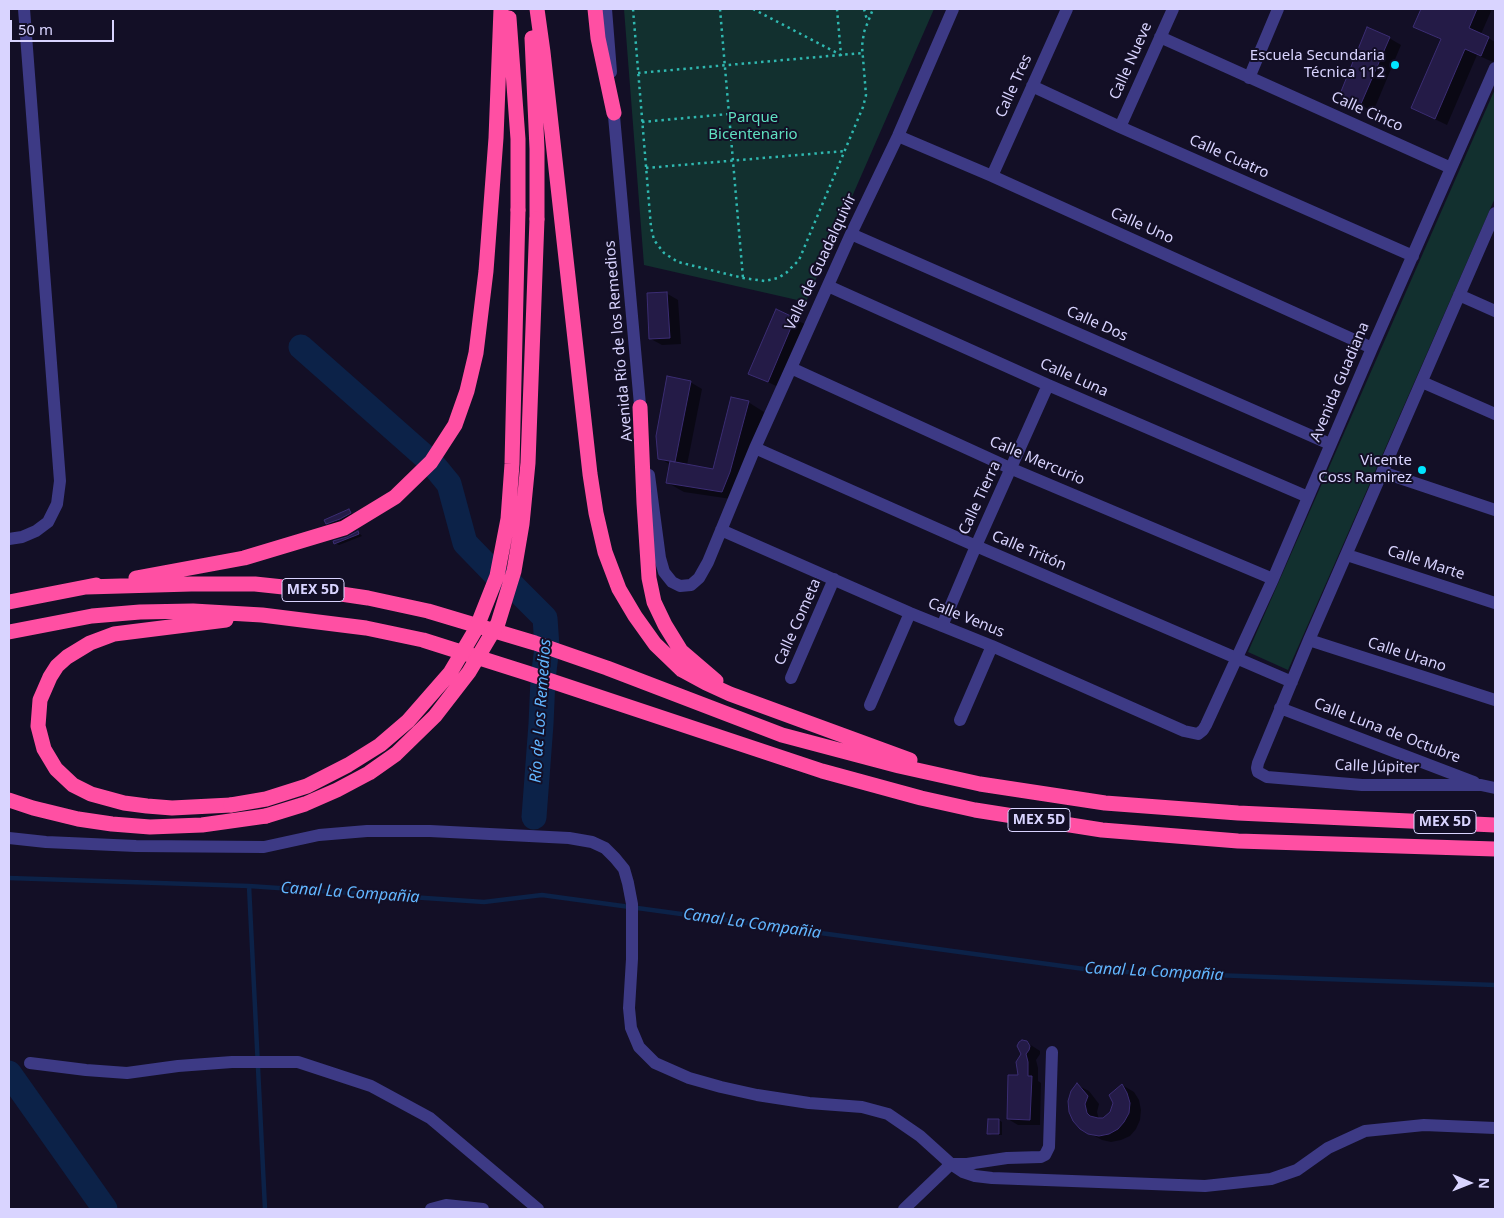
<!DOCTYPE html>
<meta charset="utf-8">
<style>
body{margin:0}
#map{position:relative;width:1504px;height:1218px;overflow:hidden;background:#130f26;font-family:"Noto Sans",sans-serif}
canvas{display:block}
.frame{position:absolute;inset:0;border:10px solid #d9d4ff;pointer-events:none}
.north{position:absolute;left:1444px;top:1158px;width:50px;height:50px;-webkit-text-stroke:4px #130f26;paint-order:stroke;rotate:91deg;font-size:14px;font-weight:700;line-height:20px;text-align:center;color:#d9d4ff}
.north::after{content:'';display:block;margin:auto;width:18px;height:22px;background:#d9d4ff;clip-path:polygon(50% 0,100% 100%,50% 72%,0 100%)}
.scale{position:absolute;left:10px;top:20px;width:104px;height:22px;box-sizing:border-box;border:2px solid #d9d4ff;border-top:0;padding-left:6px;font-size:15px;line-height:18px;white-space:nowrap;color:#d9d4ff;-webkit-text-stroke:4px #130f26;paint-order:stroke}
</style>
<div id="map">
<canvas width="1504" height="1218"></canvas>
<div class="frame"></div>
<div class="north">N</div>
<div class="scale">50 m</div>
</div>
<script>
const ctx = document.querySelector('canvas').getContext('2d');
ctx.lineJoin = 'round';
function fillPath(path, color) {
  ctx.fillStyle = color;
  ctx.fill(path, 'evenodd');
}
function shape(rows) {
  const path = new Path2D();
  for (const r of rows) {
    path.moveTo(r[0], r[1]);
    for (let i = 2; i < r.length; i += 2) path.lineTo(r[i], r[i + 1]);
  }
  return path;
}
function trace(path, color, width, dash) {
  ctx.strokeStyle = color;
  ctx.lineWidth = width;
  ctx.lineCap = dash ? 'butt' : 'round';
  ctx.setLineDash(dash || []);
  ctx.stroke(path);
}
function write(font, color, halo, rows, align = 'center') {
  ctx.font = font + ' "Noto Sans",sans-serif';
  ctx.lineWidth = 4;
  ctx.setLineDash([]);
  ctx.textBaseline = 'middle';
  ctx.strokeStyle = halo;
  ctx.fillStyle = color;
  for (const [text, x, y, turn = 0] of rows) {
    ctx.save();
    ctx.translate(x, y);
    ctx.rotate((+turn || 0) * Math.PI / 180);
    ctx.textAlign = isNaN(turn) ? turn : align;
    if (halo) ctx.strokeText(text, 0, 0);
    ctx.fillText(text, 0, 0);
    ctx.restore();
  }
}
fillPath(shape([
 [624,9,934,9,806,302,644,265],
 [1495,89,1495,198,1288,670,1248,652]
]), '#12302f');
fillPath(shape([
 [1422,9,1492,9,1481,34,1495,42,1495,57,1493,62,1477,55,1447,125,1412,108,1441,40,1415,26],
 [1389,38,1401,45,1373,112,1341,93],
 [666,293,678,300,681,344,662,345,651,339],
 [777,311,807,325,780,388,750,373],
 [690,382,702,389,687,465,713,470,748,402,764,412,746,481,738,500,684,492,668,483,671,465,659,458],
 [349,511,353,515,344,521,330,525,327,523],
 [358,532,362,536,339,545,335,543],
 [1026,1042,1040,1051,1040,1054,1036,1060,1038,1068,1038,1081,1041,1083,1040,1125,1018,1125,1008,1119,1020,1077,1022,1054],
 [1077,1085,1089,1091,1099,1104,1097,1112,1099,1120,1103,1119,1112,1113,1122,1085,1134,1092,1139,1100,1141,1110,1140,1120,1136,1129,1130,1136,1121,1140,1111,1142,1102,1140,1080,1128],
 [999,1120,1002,1122,1002,1135,992,1135,989,1133]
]), '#0007');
trace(shape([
 [9,878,249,886,484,902,542,895,1099,971,1495,985],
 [249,886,265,1209]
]), '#0c2248', 4.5);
trace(shape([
 [301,347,431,462,449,484,465,543,497,576,510,583,545,618,547,647,543,679,541,724,534,817],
 [9,1073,105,1209]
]), '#0c2248', 25);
const building = shape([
 [1421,9,1477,9,1469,28,1489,37,1481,56,1465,49,1435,119,1411,108,1441,39,1413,27,1421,9],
 [1367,27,1390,37,1360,106,1340,94,1367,27],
 [667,292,670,338,649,339,647,293,667,292],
 [776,309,795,318,768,382,748,374,776,309],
 [667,376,691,381,675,462,658,459,656,436,667,376],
 [731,397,749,401,730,472,722,492,666,483,670,461,713,469,731,397],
 [349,509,351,513,340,519,326,524,324,520,349,509],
 [358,531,359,534,334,544,333,541,347,537,358,531],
 [1022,1040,1027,1041,1030,1046,1029,1050,1026,1054,1028,1062,1028,1076,1032,1076,1030,1120,1007,1119,1008,1075,1018,1075,1016,1062,1021,1054,1017,1046,1019,1042,1022,1040],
 [1077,1083,1088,1096,1085,1104,1087,1113,1090,1116,1098,1118,1103,1118,1110,1112,1113,1103,1109,1095,1122,1084,1127,1093,1130,1103,1129,1113,1124,1122,1118,1129,1109,1134,1099,1136,1088,1134,1080,1129,1073,1121,1069,1112,1068,1101,1071,1091,1077,1083],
 [988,1119,999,1119,999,1134,987,1134,988,1119]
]);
fillPath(building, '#241b47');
trace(building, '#3b2d73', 1);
trace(shape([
 [633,9,651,227,654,240,664,253,678,262,743,278,765,281,778,278,786,273,799,260,863,107,866,95,862,46,864,32,873,9],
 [720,9,743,278],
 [753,9,841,55,837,9],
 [864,9,867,20],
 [638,73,863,53],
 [642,122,729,114],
 [646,168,845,151]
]), '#2fb8b0', 2.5, [2.5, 4]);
trace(shape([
 [606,9,611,72],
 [1160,37,1451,168],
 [1249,78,1278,9],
 [1032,86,1120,127,1413,256],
 [613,105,641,416],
 [1120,127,1173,9],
 [898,136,992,176,1372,348],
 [992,176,1067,9],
 [1495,213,1309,640,1258,763,1257,768,1258,772,1267,777,1362,785,1481,785,1495,788],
 [851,234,1330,444],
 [828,286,1048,385,1308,497],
 [1459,295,1495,311],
 [791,368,1012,469,1273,579],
 [1422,382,1495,414],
 [755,448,976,546,1292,682],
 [1382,472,1495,510],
 [649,475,660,558,664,572,672,582,680,586,691,585,699,578,708,562,755,448,791,368,851,234,898,136,953,9],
 [721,530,910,613,992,646,1184,731,1198,734,1203,730,1206,725,1273,579,1372,348,1495,68],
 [9,539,22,537,36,531,48,522,57,504,60,481,24,9],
 [1347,555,1495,603],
 [942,626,976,546,1048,385],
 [1309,640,1495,700],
 [791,678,834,579],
 [870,705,910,613],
 [1280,708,1474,782],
 [960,720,992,646],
 [9,838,46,842,136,846,264,847,319,835,367,831,430,831,569,838,592,842,605,848,615,858,624,869,628,883,632,904,632,959,629,1008,631,1028,639,1047,655,1063,689,1078,721,1087,757,1095,809,1103,862,1107,888,1114,920,1136,951,1164,963,1172,975,1176,992,1178,1205,1186,1271,1179,1297,1170,1328,1148,1365,1131,1424,1125,1495,1128],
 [30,1063,86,1070,127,1073,178,1066,232,1062,298,1062,371,1086,430,1118,538,1209],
 [431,1209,446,1205,483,1209],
 [904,1209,951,1164,967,1164,1007,1158,1041,1157,1045,1155,1049,1147,1052,1052]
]), '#3d3a85', 12);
trace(shape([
 [537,9,543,52,590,474,596,513,605,552,619,589,635,616,655,644,682,670,706,683,730,694,910,760],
 [595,9,598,38,614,113],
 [509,18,518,139,518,210],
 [532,38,537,149,537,219],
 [640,407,644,503,649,578,654,602,665,625,681,651,716,681],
 [136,578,244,558,344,528,395,497,431,462,455,425,467,391,476,353,486,271,496,138,501,9],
 [86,587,191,584,255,584,321,591,368,598,428,611,535,643,607,668,782,735,899,766,980,784,1105,803,1238,813,1495,825],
 [9,602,96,585],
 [226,620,114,634,90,643,67,657,57,666,50,677,40,700,38,726,44,749,56,769,73,785,91,794,124,803,147,806,172,808,231,805],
 [9,632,92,616,140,612,193,611,262,615,366,628,423,640,527,673,822,771,921,798,975,810,1102,830,1238,841,1495,849],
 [9,800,33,808,78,819,112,824,150,827,202,825,266,816]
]), '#ff4fa3', 15);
trace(shape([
 [231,805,266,799,307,786,348,765,380,745,408,721,450,673,476,629,497,576,508,519,512,464,518,210],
 [266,816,305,804,337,790,369,773,396,754,435,716,469,672,498,623,514,571,522,524,528,463,537,219]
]), '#ff4fa3', 15);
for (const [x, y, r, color] of [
 [1395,65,5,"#00e5ff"],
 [1422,470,5,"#00e5ff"]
]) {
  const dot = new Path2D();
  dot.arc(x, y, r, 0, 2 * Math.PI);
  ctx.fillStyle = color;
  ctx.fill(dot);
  trace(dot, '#130f26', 2);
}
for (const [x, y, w] of [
 [313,590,62],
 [1039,820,62],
 [1445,822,62]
]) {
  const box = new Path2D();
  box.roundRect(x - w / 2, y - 11.5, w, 23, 4);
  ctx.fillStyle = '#130f26';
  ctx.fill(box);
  trace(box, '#d9d4ff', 1);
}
write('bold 14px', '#d9d4ff', null, [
 ["MEX 5D",313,590],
 ["MEX 5D",1039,820],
 ["MEX 5D",1445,822]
]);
write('15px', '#d9d4ff', '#130f26', [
 ["Escuela Secundaria",1385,56],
 ["Técnica 112",1385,73],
 ["Vicente",1412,461],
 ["Coss Ramirez",1412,478]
], 'right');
write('15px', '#d9d4ff', '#130f26', [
 ["Calle Nueve",1131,61,-66],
 ["Calle Tres",1014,86,-66],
 ["Calle Cinco",1367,112,24],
 ["Calle Cuatro",1229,157,24],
 ["Calle Uno",1142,226,24],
 ["Valle de Guadalquivir",821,262,-65],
 ["Calle Dos",1097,324,24],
 ["Avenida Río de los Remedios",619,341,-95],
 ["Calle Luna",1074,378,24],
 ["Avenida Guadiana",1340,382,-67],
 ["Calle Mercurio",1037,461,23],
 ["Calle Tierra",980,498,-65],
 ["Calle Tritón",1029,551,23],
 ["Calle Marte",1426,563,18],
 ["Calle Venus",966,618,22],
 ["Calle Cometa",798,622,-66],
 ["Calle Urano",1407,655,18],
 ["Calle Luna de Octubre",1387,731,21],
 ["Calle Júpiter",1377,767,2]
]);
write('15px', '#5fe0c0', '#130f26', [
 ["Parque",753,118],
 ["Bicentenario",753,135]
]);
write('italic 16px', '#62b6ff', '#130f26', [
 ["Río de Los Remedios",541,711,-86],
 ["Canal La Compañia",350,893,4],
 ["Canal La Compañia",752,924,8],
 ["Canal La Compañia",1154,972,3]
]);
</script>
